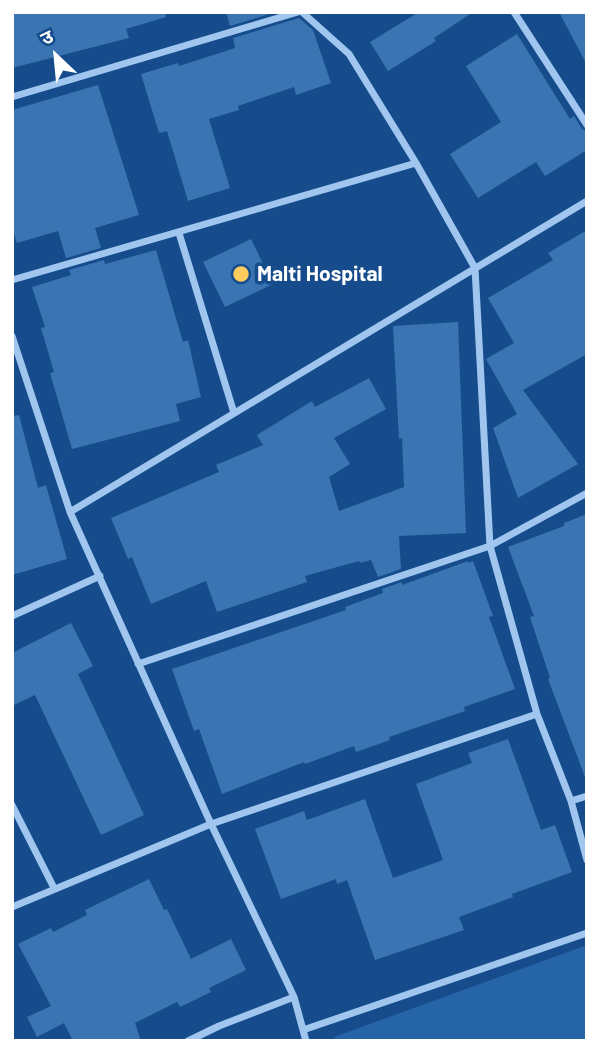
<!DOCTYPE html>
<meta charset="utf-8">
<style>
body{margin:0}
#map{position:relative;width:599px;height:1053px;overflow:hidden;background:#164c8b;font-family:Barlow,"Noto Sans Devanagari",sans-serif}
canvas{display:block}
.frame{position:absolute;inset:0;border:14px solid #fff;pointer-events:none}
.north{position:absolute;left:21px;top:21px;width:70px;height:70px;-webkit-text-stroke:5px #164c8b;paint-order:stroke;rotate:334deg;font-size:19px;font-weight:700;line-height:28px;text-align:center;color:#fff}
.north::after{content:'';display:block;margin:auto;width:24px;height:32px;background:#fff;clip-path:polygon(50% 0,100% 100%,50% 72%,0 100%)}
</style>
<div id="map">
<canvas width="599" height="1053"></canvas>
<div class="frame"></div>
<div class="north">उ</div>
</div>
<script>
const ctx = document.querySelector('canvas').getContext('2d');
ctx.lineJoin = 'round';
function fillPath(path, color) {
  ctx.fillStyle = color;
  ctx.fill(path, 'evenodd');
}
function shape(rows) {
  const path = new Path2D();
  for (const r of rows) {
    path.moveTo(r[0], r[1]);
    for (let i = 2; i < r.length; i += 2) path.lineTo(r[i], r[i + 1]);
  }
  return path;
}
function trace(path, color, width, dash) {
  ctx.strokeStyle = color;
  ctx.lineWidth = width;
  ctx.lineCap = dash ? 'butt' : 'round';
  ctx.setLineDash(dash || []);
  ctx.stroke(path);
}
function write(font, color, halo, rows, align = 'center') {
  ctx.font = font + ' Barlow,sans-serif';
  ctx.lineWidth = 7;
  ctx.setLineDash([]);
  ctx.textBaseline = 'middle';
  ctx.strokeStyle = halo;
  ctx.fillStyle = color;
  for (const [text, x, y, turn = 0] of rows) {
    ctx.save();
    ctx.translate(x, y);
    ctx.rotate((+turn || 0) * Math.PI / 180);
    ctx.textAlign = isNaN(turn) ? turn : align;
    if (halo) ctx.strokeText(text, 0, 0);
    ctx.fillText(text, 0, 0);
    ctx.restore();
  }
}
fillPath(shape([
 [587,945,587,1041,336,1041,334,1037]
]), '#2664a8');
fillPath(shape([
 [12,12,165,12,166,17,126,29,129,38,12,68],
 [226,12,276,12,230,26],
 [419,12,473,12,434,38,436,41,388,71,370,42],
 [559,12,587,12,587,65],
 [299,18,313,30,331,83,296,95,294,87,238,106,239,110,209,119,230,188,188,201,167,131,159,133,141,74,178,63,179,66,235,48,233,38],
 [517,34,570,119,574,116,582,129,587,131,587,150,545,176,536,162,478,198,450,154,501,122,466,66],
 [98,85,139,215,95,228,101,248,66,258,58,231,17,243,12,228,12,110],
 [587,230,587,354,523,390,578,464,518,498,493,428,517,414,486,359,514,343,488,298,553,260,548,253],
 [251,239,273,284,225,307,203,262],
 [156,250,183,342,188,340,201,397,176,404,180,421,72,449,50,373,54,372,41,328,45,327,32,287,71,275,69,270,104,260,105,264],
 [458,322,466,533,399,536,401,569,378,577,371,560,360,563,359,561,305,576,307,582,217,612,206,581,151,604,132,557,128,559,111,518,219,472,216,465,263,445,257,435,312,401,315,407,369,378,386,409,334,438,350,464,329,477,339,511,404,487,402,438,399,439,393,326],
 [19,415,38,488,46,485,67,559,12,575,12,416],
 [587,514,587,777,585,777,548,679,550,678,530,617,534,616,508,547,564,526,564,523],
 [468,561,468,563,473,561,493,616,489,617,515,689,464,707,465,711,389,737,390,740,356,752,354,746,305,764,304,762,222,794,199,729,194,731,172,669,346,610,345,607,383,593,382,589,402,582,402,585],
 [71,623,93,666,78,674,144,815,101,835,35,695,12,706,12,653],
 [508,739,541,830,555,825,572,872,512,894,513,897,459,917,464,930,375,960,347,880,337,884,336,879,281,899,255,829,304,811,307,820,365,799,393,878,443,860,416,784,472,763,468,753],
 [149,879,164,910,167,909,191,959,231,939,246,970,209,988,211,992,180,1007,177,1002,135,1023,141,1041,73,1041,64,1023,37,1037,27,1017,51,1006,18,944,51,928,53,932,87,915,85,910]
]), '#3a74b2');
trace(shape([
 [302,12,349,54,416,163,475,268,490,546,537,714,571,801,587,860],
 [514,12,587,125],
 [12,97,298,12],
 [179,233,234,413],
 [12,280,416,163],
 [12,336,70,512,211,824,294,997,306,1041],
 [70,512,587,201],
 [12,616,100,576],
 [138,664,490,546,587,493],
 [571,801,587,796],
 [12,805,54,888],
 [12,907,211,824,537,714],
 [303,1030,587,933],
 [188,1041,219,1026,294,997]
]), '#a0c6ef', 7);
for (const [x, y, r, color] of [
 [241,274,9,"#ffcc5e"]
]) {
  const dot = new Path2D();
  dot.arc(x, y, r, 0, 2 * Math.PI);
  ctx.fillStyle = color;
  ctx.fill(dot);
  trace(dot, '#164c8b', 2.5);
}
write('bold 21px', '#fff', '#164c8b', [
 ["Malti Hospital",257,274]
], 'left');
</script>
